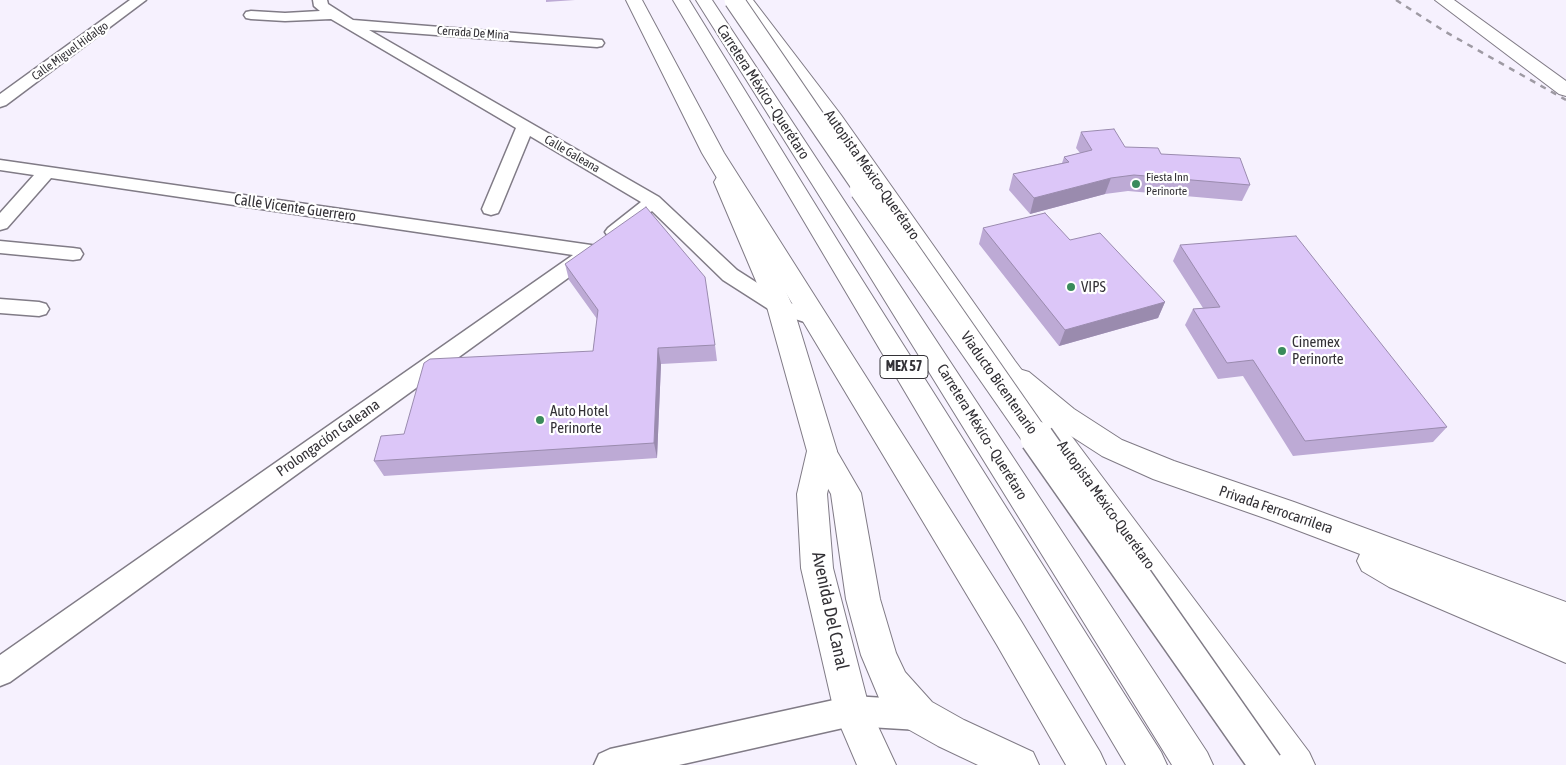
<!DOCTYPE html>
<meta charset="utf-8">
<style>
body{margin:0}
canvas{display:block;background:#f6f1fe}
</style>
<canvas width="1566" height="765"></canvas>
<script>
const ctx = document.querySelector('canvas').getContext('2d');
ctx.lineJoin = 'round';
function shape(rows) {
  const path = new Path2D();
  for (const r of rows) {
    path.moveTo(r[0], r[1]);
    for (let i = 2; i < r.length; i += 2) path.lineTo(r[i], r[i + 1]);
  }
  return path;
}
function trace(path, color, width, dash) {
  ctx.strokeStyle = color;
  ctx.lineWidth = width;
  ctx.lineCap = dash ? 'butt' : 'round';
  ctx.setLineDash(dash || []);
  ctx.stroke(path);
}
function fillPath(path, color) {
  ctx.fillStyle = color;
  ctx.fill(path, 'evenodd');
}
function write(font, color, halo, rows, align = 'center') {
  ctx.font = font + ' "Asap Condensed",sans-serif';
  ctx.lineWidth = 4.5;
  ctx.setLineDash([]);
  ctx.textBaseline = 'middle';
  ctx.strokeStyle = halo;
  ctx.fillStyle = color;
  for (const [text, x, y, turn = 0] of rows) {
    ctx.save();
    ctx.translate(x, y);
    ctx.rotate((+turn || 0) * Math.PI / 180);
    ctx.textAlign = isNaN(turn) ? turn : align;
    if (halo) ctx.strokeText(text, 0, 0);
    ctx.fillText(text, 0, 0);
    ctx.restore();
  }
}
const minor = shape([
 [130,0,146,0,6,105,0,107,0,94,130,0],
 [313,0,327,0,328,4,353,20,602,40,604,43,602,46,597,47,369,30,659,197,737,270,787,302,821,313,825,318,821,323,814,325,773,312,723,280,652,211,622,236,615,238,608,236,605,232,608,228,641,202,530,136,500,209,498,213,491,215,484,213,482,209,516,128,331,19,285,21,251,19,246,18,244,15,246,12,251,11,285,13,320,11,314,6,313,0],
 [0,160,591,245,598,246,601,251,597,257,10,682,0,686,0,655,573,255,51,178,7,228,0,230,0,213,34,175,0,170,0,160],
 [0,241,73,248,80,249,83,254,80,259,73,260,0,253,0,241],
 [0,299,39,302,46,304,49,309,46,314,39,316,0,313,0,299],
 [852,696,919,700,930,704,934,715,930,726,919,730,852,726,679,765,594,765,599,754,610,749,852,696]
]);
const tertiary = shape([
 [1019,369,1029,372,1074,409,1122,440,1174,461,1294,502,1566,602,1566,663,1389,587,1362,571,1357,561,1360,554,1273,521,1153,479,1102,456,1054,425,1009,386,1005,379,1009,372,1019,369],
 [822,439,832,443,861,493,880,599,896,653,905,672,932,702,964,720,1033,752,1039,765,978,765,938,746,906,728,879,698,861,655,846,599,831,494,807,451,812,443,822,439]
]);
const secondary = shape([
 [1435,0,1454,0,1566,81,1566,96,1559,94,1435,0],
 [725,175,733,177,736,182,793,307,837,451,827,494,833,568,869,707,896,765,857,765,834,711,801,568,797,494,807,451,767,307,714,182,717,177,725,175]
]);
const primary = shape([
 [626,0,642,0,724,153,1021,621,1100,752,1106,765,1066,765,997,645,702,153,626,0],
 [736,0,753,0,841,115,1015,361,1309,752,1315,765,1273,765,995,375,826,122,736,0]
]);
const trunk = shape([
 [673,0,689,0,847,256,1161,752,1167,765,1126,765,673,0],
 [696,0,712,0,1207,752,1213,765,1172,765,853,249,696,0]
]);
trace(minor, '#807b86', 3);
trace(tertiary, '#807b86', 2);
trace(secondary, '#807b86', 2);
trace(primary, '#807b86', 2);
trace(trunk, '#807b86', 2);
fillPath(minor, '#fff');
fillPath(tertiary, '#fff');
fillPath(secondary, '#fff');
fillPath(primary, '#fff');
fillPath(trunk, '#fff');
trace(shape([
 [1396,0,1444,31,1566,100]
]), '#9e9aa3', 2.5, [6, 6]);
const motorwayBridgeFar2 = shape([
 [734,0,864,190]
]);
const motorwayBridgeFar1 = shape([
 [863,189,1037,439]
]);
const motorwayBridge = shape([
 [1037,438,1266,765]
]);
trace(motorwayBridgeFar2, '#807b86', 21, []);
trace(motorwayBridgeFar1, '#807b86', 28, []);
trace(motorwayBridge, '#807b86', 36, []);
trace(motorwayBridgeFar2, '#fff', 19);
trace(motorwayBridgeFar1, '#fff', 26);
trace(motorwayBridge, '#fff', 33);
fillPath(shape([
 [546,0,575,0,546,2],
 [1081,132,1125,147,1161,154,1250,185,1242,201,1128,191,1105,194,1030,214,1009,190,1013,174,1062,163,1064,157,1080,153,1076,148],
 [983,228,1070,240,1165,302,1158,318,1059,346,979,244],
 [1180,245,1447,427,1433,442,1293,456,1243,376,1218,379,1185,325,1193,309,1203,308,1173,261],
 [565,264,715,345,717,361,661,364,657,458,384,476,374,461,404,434,593,351,597,319,569,280]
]), '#bdaad5');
fillPath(shape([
 [1111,178,1105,194,1030,214,1034,198],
 [1165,302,1158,318,1059,346,1065,330],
 [658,348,661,364,657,458,654,443]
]), '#9a8bae');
const building = shape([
 [1114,129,1125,147,1158,148,1161,154,1240,158,1250,185,1134,175,1111,178,1034,198,1013,174,1069,162,1064,157,1092,150,1081,132,1114,129],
 [646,207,705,277,715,345,658,348,654,443,374,461,381,436,404,434,424,363,430,359,593,351,598,310,565,264,646,207],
 [1045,213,1070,240,1100,233,1165,302,1065,330,983,228,1045,213],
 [1296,236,1447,427,1305,441,1253,360,1227,363,1193,309,1220,307,1180,245,1296,236]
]);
fillPath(building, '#dcc6f8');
trace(building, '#9a8bae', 1);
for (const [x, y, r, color] of [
 [1136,184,5,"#3a8b5b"],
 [1071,287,5,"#3a8b5b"],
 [1282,351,5,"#3a8b5b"],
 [540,420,5,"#3a8b5b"]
]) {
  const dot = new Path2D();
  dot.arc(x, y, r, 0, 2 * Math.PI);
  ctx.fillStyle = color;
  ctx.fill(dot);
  trace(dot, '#fff', 2);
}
write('12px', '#333136', '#fff', [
 ["Cerrada De Mina",473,33,4],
 ["Calle Miguel Hidalgo",70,51,-36],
 ["Calle Galeana",572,154,30]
]);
write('12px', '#333136', '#fff', [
 ["Fiesta Inn",1146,177],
 ["Perinorte",1146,191]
], 'left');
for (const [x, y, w] of [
 [904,367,48]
]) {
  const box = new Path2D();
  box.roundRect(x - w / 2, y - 11.5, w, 23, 4);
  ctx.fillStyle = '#fff';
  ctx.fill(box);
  trace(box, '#333136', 1);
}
write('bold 14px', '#333136', null, [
 ["MEX 57",904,367]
]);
write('15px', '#333136', '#fff', [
 ["Carretera México - Querétaro",763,92,57],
 ["Autopista México-Querétaro",872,175,55],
 ["Calle Vicente Guerrero",295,208,8],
 ["Viaducto Bicentenario",999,383,55],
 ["Carretera México - Querétaro",982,432,58],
 ["Prolongación Galeana",328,438,-35],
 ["Autopista México-Querétaro",1106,505,54],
 ["Privada Ferrocarrilera",1276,510,19]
]);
write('15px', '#333136', '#fff', [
 ["VIPS",1081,287],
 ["Cinemex",1292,342],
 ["Perinorte",1292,359],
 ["Auto Hotel",550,411],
 ["Perinorte",550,428]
], 'left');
write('18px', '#333136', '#fff', [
 ["Avenida Del Canal",830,611,78]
]);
</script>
